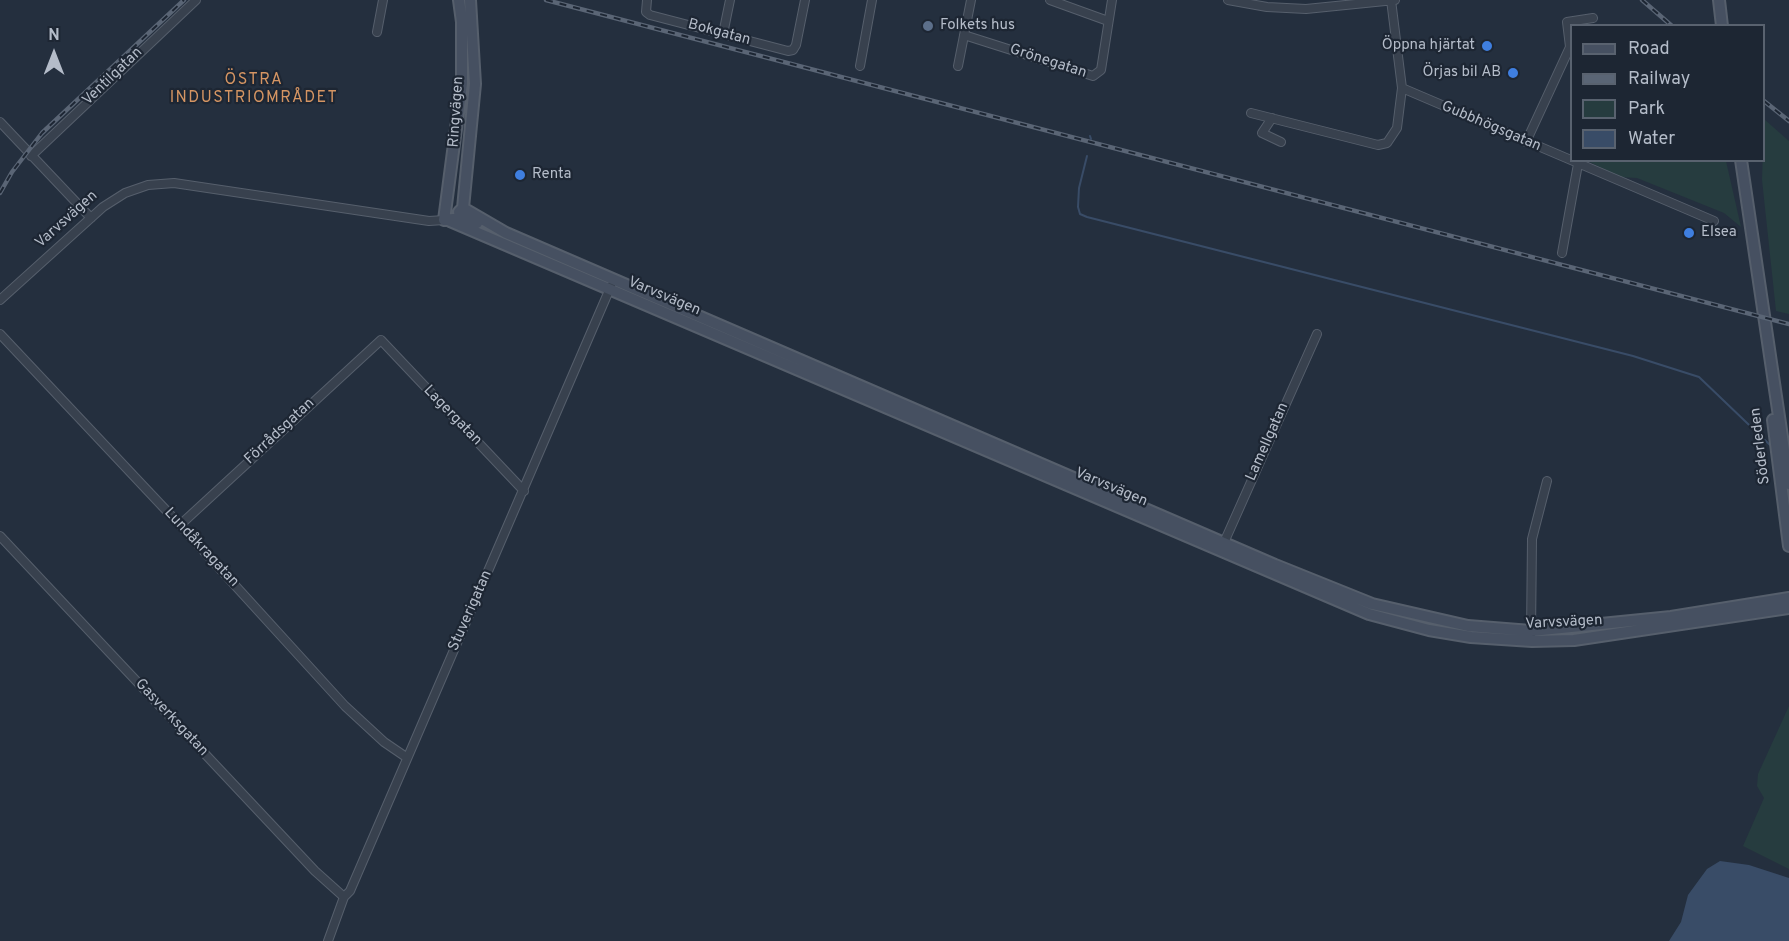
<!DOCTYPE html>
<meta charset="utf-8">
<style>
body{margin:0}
#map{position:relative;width:1789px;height:941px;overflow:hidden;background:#242f3e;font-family:Overpass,sans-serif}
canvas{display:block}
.legend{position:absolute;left:1570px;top:24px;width:195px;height:138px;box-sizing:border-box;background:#1d2633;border:2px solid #59626f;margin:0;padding:8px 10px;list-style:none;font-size:18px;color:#b4bcc9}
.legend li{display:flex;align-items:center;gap:12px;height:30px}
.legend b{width:30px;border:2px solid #59626f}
.north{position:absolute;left:24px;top:24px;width:60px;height:60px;-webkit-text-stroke:4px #1d2633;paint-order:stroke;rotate:0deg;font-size:16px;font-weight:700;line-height:24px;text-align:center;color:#b4bcc9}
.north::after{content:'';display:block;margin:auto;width:21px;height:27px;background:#b4bcc9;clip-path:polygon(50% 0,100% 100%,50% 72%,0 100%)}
</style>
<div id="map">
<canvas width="1789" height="941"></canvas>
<ul class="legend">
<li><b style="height:8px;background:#465061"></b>Road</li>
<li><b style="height:8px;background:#5a6575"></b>Railway</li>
<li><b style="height:16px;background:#263c3f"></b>Park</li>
<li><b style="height:16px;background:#394c67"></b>Water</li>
</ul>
<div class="north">N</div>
</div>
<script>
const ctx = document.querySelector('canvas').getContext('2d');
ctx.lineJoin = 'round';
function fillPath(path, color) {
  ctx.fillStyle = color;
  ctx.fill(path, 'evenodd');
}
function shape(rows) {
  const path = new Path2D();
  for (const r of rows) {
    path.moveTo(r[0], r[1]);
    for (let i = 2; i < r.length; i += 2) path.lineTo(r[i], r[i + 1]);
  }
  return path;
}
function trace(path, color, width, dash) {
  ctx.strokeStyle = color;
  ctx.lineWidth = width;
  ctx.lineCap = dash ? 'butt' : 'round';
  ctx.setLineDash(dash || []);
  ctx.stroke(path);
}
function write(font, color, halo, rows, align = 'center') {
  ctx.font = font + ' Overpass,sans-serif';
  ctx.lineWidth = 4.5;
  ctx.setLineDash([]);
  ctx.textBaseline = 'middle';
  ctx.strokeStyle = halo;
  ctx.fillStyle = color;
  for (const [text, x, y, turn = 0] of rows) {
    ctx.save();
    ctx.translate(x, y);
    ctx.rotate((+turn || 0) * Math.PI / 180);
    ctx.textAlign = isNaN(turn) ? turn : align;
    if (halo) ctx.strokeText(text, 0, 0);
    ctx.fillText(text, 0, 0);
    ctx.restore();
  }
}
fillPath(shape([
 [1764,119,1789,141,1789,314,1776,311,1762,180],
 [1586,160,1726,161,1741,227,1724,213,1637,178,1619,177],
 [1789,706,1789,869,1743,846,1764,798,1757,786,1758,774]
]), '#263c3f');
fillPath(shape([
 [1720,861,1749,865,1789,878,1789,941,1669,941,1681,922,1688,895,1707,869]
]), '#394c67');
trace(shape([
 [1090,136,1091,139],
 [1087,156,1079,188,1078,207,1080,214,1087,217,1633,356,1699,377,1770,445]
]), '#394c67', 2);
const street = shape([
 [647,0,646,12,650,15,788,51,793,50,796,45,805,0],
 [1050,0,1108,21],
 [1228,0,1267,7,1306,9,1395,0],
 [1391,0,1402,88,1714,221],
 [377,32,383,0],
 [723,34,730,0],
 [964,35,1093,76,1101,70,1112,0],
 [860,66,872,0],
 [958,66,971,0],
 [1251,113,1378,145,1387,143,1397,128,1402,88],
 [1272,118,1262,133,1281,142],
 [0,122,91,218],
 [1526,142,1570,47,1567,22,1593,18],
 [31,156,196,0],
 [1562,253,1578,164],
 [0,300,103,207,125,193,148,185,174,183,429,221,444,220],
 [0,334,180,525,345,706,384,742,406,757],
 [180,525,381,340,524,491],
 [0,536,315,871,344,897],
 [1222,547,1317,334],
 [1531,634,1532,539,1547,481],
 [328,941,344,897,350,891,611,286]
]);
const secondary = shape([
 [459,0,462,22,462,83,444,220,463,218,477,223],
 [1719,0,1722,26],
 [1741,160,1789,484],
 [463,208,506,233,1275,565,1372,604,1468,626,1531,631,1671,617,1789,598],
 [459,212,463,208,475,84,470,0],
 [450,221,1369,614,1429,630,1471,637,1532,641,1574,640,1789,608],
 [1773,420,1789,546]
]);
trace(street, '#565f6c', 10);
trace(secondary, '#565f6c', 14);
trace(street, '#38414e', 8);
trace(secondary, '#465061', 10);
const rail = shape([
 [546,0,1789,324],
 [1642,0,1672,26],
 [1764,101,1789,121],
 [0,193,12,172,42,133,184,0]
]);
trace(rail, '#5a6575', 4.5);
trace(rail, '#1d2633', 2, [7]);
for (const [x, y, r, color] of [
 [928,26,6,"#5c6f8a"],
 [1487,46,6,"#3f7fe0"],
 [1513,73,6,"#3f7fe0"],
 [520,175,6,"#3f7fe0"],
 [1689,233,6,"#3f7fe0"]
]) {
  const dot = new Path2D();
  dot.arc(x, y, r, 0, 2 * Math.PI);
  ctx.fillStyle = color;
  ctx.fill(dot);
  trace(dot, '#1d2633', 2);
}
write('15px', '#b4bcc9', '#1d2633', [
 ["Folkets hus",940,26],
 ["Öppna hjärtat",1475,46,"right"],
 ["Örjas bil AB",1501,73,"right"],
 ["Renta",532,175],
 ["Elsea",1701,233]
], 'left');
write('15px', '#b4bcc9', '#1d2633', [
 ["Bokgatan",719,33,15],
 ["Grönegatan",1048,62,18],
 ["Ventilgatan",113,77,-44],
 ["Ringvägen",457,112,-86],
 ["Gubbhögsgatan",1491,127,23],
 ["Varvsvägen",67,220,-42],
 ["Varvsvägen",664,297,23],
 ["Lagergatan",452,416,46],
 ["Förrådsgatan",280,432,-43],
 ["Lamellgatan",1268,442,-66],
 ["Söderleden",1761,446,-97],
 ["Varvsvägen",1111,488,23],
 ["Lundåkragatan",201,548,47],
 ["Stuverigatan",471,611,-66],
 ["Varvsvägen",1564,623,-3],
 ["Gasverksgatan",171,718,47]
]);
ctx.letterSpacing = '1.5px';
write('16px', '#d59563', '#1d2633', [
 ["ÖSTRA",254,81],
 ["INDUSTRIOMRÅDET",254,99]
]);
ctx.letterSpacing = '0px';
</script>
